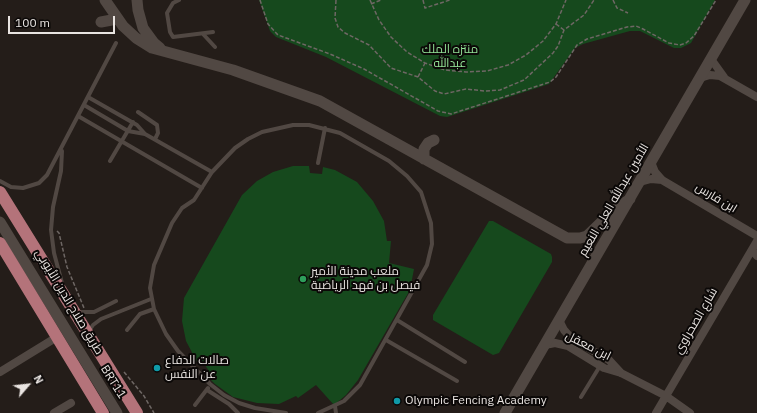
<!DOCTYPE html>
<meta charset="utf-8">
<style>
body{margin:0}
#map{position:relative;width:757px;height:413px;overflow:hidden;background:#241d19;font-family:"IBM Plex Sans",sans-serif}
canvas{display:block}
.north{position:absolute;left:8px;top:365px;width:40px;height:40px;-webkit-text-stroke:3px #0b0807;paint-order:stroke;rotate:62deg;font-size:11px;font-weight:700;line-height:16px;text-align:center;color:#e9e4e1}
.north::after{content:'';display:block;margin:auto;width:14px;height:18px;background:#e9e4e1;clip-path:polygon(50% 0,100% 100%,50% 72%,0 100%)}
.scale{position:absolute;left:8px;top:16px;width:107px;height:18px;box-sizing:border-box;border:2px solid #e9e4e1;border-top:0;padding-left:5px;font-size:12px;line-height:14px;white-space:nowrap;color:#e9e4e1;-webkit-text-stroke:3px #0b0807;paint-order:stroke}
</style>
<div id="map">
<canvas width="757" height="413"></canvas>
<div class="north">N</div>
<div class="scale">100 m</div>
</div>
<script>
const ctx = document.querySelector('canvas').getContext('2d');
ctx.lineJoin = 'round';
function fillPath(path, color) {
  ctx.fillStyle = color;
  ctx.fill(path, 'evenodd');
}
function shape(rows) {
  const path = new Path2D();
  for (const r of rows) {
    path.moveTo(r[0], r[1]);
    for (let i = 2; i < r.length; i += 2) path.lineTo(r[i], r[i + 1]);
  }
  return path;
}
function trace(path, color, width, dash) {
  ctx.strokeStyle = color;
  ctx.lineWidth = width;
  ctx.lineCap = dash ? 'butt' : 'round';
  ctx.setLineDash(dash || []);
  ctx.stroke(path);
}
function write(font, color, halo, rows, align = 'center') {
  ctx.font = font + ' "IBM Plex Sans",Cairo,sans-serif';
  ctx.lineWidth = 4;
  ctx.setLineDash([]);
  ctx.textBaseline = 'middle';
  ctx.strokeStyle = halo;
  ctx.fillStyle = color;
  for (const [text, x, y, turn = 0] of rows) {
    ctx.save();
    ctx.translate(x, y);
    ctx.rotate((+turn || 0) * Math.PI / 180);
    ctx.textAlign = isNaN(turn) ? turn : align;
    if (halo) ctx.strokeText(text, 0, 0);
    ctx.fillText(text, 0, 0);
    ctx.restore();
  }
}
fillPath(shape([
 [259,0,715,0,691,43,681,48,674,48,640,31,630,31,583,44,575,48,549,84,447,117,440,116,326,57,276,37,270,31],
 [293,166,309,166,310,173,322,174,323,167,335,170,357,182,373,201,384,221,387,241,391,241,389,263,414,269,410,290,400,307,358,380,346,395,334,405,316,385,298,398,296,396,279,404,257,403,233,397,215,384,205,374,209,371,201,359,197,362,186,341,182,321,184,298,242,195,257,181,273,172],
 [489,221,493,221,551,254,552,257,552,262,499,353,493,355,433,320,433,315]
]), '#16491d');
trace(shape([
 [260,0,268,24,278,35,330,54,364,69,438,111,451,114,550,82,556,77,577,45,587,39,627,27,636,26,643,29,669,43,680,45,686,43,694,36,716,0],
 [336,0,335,18,338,27,345,33,369,45,391,68,418,77,435,91,444,94,466,89,485,91,500,90,524,80,553,53,558,46,564,30,584,15,594,0],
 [370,0,379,20,391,37,407,52,425,63,445,70,466,72,487,71,508,65,526,55,543,41,556,24,566,0],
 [423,0,425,8,450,0],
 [613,0,617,8,628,13],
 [371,4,381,0],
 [556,24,564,30],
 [418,77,425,63],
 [57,231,59,233,67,267,84,308],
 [124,372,144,396,154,413]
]), '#6e6764', 1.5, [4, 2]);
trace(shape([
 [179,0,173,3,167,13,170,32,173,37,213,32],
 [203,34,215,47],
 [88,97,137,125,145,134,212,172],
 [84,105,128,131,145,134],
 [138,112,157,125,158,133,155,139],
 [78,116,202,188],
 [62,151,61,171,53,207,51,230,54,253,62,283],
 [110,161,133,122],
 [318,163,325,128],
 [0,181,11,187,23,188,39,183,47,175,116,43],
 [78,312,94,312,116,301],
 [397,320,465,362],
 [127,330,140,314,154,309],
 [89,331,93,325,101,319,151,299],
 [386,340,457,381],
 [207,390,229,404,238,413],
 [581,397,600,366],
 [195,405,208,388],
 [335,406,336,413],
 [286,413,255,408,239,403,224,395,210,384,178,351,166,334,154,309,150,288,154,265,172,223,182,208,194,200,212,172,235,148,248,139,262,132,293,125,309,125,340,133,389,161,407,176,421,192,431,223,432,244,427,265,360,385,344,401,318,413]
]), '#514843', 4);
trace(shape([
 [711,59,724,77],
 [700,78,710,75,720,76,757,97],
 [651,162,655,172,662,180,757,236],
 [640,182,651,179,662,180],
 [752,250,757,256],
 [559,320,564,330,571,338,609,360,621,373],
 [545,345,555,343,568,346,604,368,621,373,666,396,690,413],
 [0,372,57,337],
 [54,413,71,403],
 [656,413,757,241]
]), '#514843', 8);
trace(shape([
 [105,0,123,26,136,38,152,48,233,70,320,101,567,238,580,238,587,236,615,209,630,199],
 [137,0,138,10,143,28,154,43,160,48],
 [101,22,117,19],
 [424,159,424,149,428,143,434,140],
 [0,222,117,413],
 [505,413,745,0]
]), '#514843', 11);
trace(shape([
 [0,192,137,413],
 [0,243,103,413]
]), '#b4737a', 12);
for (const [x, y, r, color] of [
 [303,279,4,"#2e9e5b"],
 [157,368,4,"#0f9aa8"],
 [397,401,4,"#0f9aa8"]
]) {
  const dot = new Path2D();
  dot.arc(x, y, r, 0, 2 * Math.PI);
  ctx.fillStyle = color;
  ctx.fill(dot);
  trace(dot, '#0b0807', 1.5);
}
write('12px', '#93e297', '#0b0807', [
 ["منتزه الملك",450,50],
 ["عبدالله",450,64]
]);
write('12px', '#e9e4e1', '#0b0807', [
 ["ابن فارس",716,198,31],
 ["الأمين عبدالله العلي النعيم",614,200,-60],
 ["طريق صلاح الدين الأيوبي",69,302,59],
 ["شارع الصحراوي",696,321,-60],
 ["ابن معقل",588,346,27],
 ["BRT11",113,382,58]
]);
write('12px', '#e9e4e1', '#0b0807', [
 ["ملعب مدينة الأمير",311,272],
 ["فيصل بن فهد الرياضية",311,286],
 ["صالات الدفاع",165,361],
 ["عن النفس",165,375],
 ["Olympic Fencing Academy",405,401]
], 'left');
</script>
